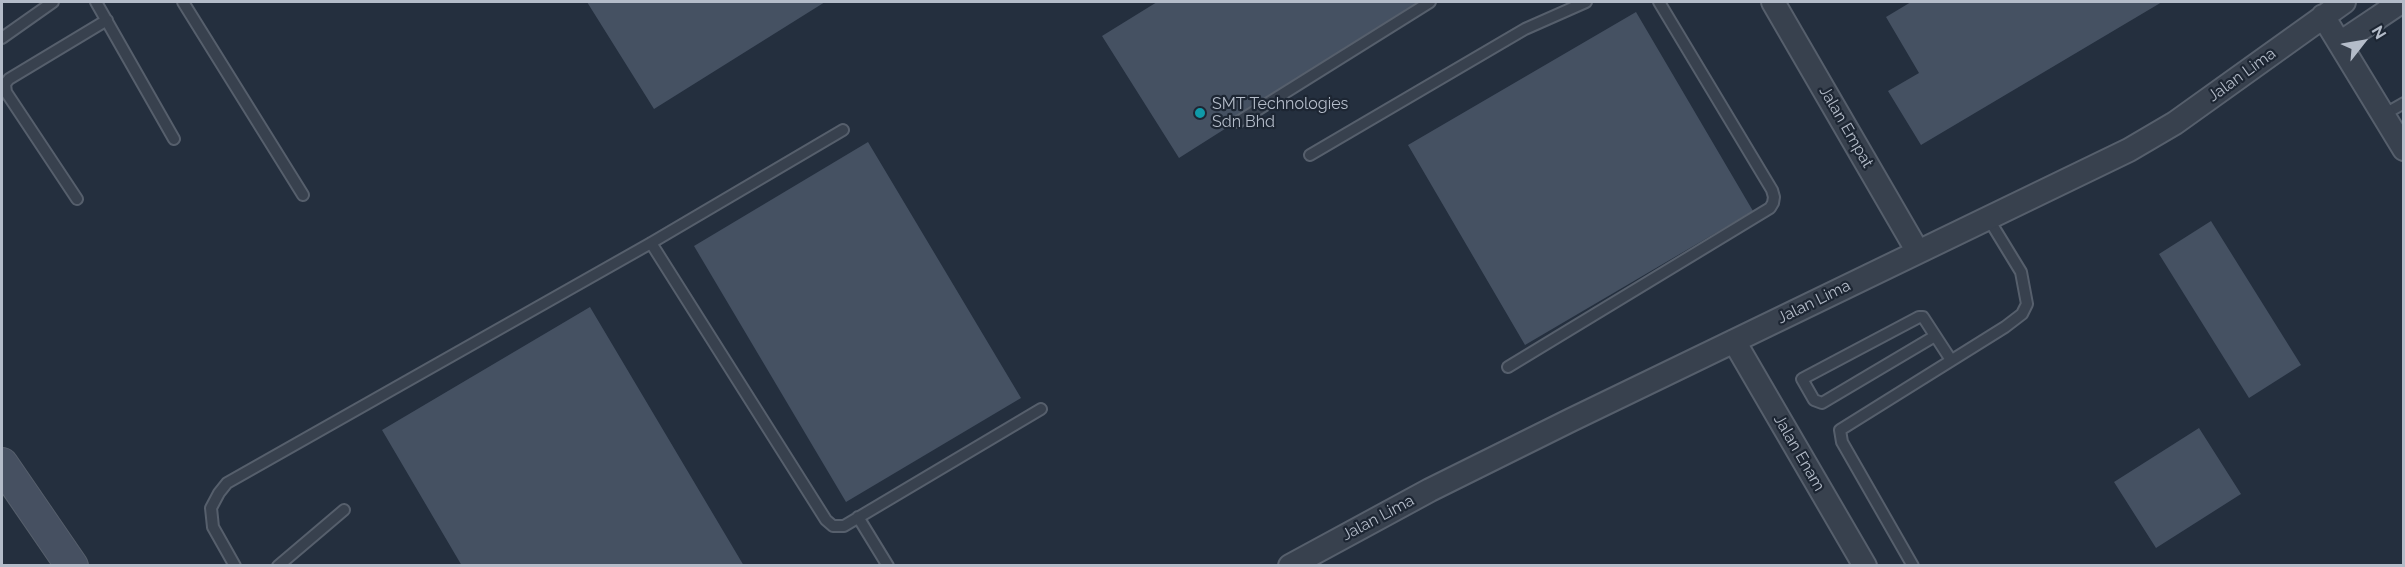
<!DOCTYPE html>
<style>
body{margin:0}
#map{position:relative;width:2405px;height:567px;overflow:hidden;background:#242f3e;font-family:Raleway,sans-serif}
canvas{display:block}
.frame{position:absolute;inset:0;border:3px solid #b4bcc9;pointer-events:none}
.north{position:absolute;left:2333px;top:12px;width:60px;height:60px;-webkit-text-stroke:4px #1d2633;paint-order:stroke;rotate:59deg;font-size:16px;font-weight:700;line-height:24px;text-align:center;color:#b4bcc9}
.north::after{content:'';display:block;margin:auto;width:21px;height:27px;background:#b4bcc9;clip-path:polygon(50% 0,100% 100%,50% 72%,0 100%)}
</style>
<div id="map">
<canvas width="2405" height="567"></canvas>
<div class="frame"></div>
<div class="north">N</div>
</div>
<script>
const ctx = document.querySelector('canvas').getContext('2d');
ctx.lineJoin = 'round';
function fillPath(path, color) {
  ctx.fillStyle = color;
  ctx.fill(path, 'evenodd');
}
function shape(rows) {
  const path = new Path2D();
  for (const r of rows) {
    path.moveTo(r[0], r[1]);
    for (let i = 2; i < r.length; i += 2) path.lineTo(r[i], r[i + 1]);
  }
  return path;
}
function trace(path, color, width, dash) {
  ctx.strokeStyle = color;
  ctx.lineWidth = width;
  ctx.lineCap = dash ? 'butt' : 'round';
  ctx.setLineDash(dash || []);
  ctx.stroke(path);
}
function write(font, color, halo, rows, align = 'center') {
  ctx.font = font + ' Raleway,sans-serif';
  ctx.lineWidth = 4.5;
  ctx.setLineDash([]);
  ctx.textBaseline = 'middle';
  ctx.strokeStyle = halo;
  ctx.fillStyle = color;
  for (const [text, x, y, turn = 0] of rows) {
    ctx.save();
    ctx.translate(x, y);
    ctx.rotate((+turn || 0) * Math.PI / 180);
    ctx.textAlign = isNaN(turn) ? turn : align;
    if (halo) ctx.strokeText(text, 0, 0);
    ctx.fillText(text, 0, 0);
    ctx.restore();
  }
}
fillPath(shape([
 [587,2,825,2,654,109],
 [1157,2,1425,2,1179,158,1102,36],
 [1911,2,2162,2,1921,145,1888,91,1919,73,1886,17],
 [1636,12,1753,211,1525,345,1408,145],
 [868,142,1021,398,846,502,694,246],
 [2211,221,2301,365,2249,398,2159,254],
 [590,307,744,566,462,566,382,430],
 [2199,428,2241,494,2156,548,2114,482]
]), '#455162');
const lane = shape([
 [96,2,174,139],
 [183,2,303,195],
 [2,38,53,2],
 [2383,115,2404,103],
 [1238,122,1430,2],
 [1310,155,1525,29,1586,2],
 [77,199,6,92,5,84,9,79,107,20],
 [651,243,826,520,833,526,844,526,1041,409],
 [1935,336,1822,403,1814,400,1802,379,1919,317,1923,317,1951,360],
 [1508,367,1770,208,1773,203,1774,197,1772,190,1659,2],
 [858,517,888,566],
 [235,566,213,527,211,508,219,493,227,483,651,243,843,130],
 [278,566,344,510],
 [1913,566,1842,442,1840,430,2005,327,2022,314,2027,304,2021,272,1988,218]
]);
const street = shape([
 [1773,2,1918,252],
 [2323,16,2404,149],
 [2340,43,2401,2],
 [1734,341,1865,566],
 [1290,566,1430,490,1571,420,2129,150,2175,123,2344,2]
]);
const secondary = shape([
 [2,464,72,566]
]);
trace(lane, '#565f6c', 14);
trace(street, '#565f6c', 26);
trace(secondary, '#565f6c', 34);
trace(lane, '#38414e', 10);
trace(street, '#38414e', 22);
trace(secondary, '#465061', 32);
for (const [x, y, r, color] of [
 [1200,113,6,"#0f9aa8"]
]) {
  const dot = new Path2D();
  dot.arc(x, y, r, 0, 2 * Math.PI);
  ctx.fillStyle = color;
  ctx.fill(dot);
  trace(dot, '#1d2633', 2);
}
write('16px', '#b4bcc9', '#1d2633', [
 ["Jalan Lima",2242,75,-36],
 ["Jalan Empat",1846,127,60],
 ["Jalan Lima",1814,302,-26],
 ["Jalan Enam",1799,453,60],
 ["Jalan Lima",1378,518,-28]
]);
write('16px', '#b4bcc9', '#1d2633', [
 ["SMT Technologies",1212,104],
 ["Sdn Bhd",1212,122]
], 'left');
</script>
